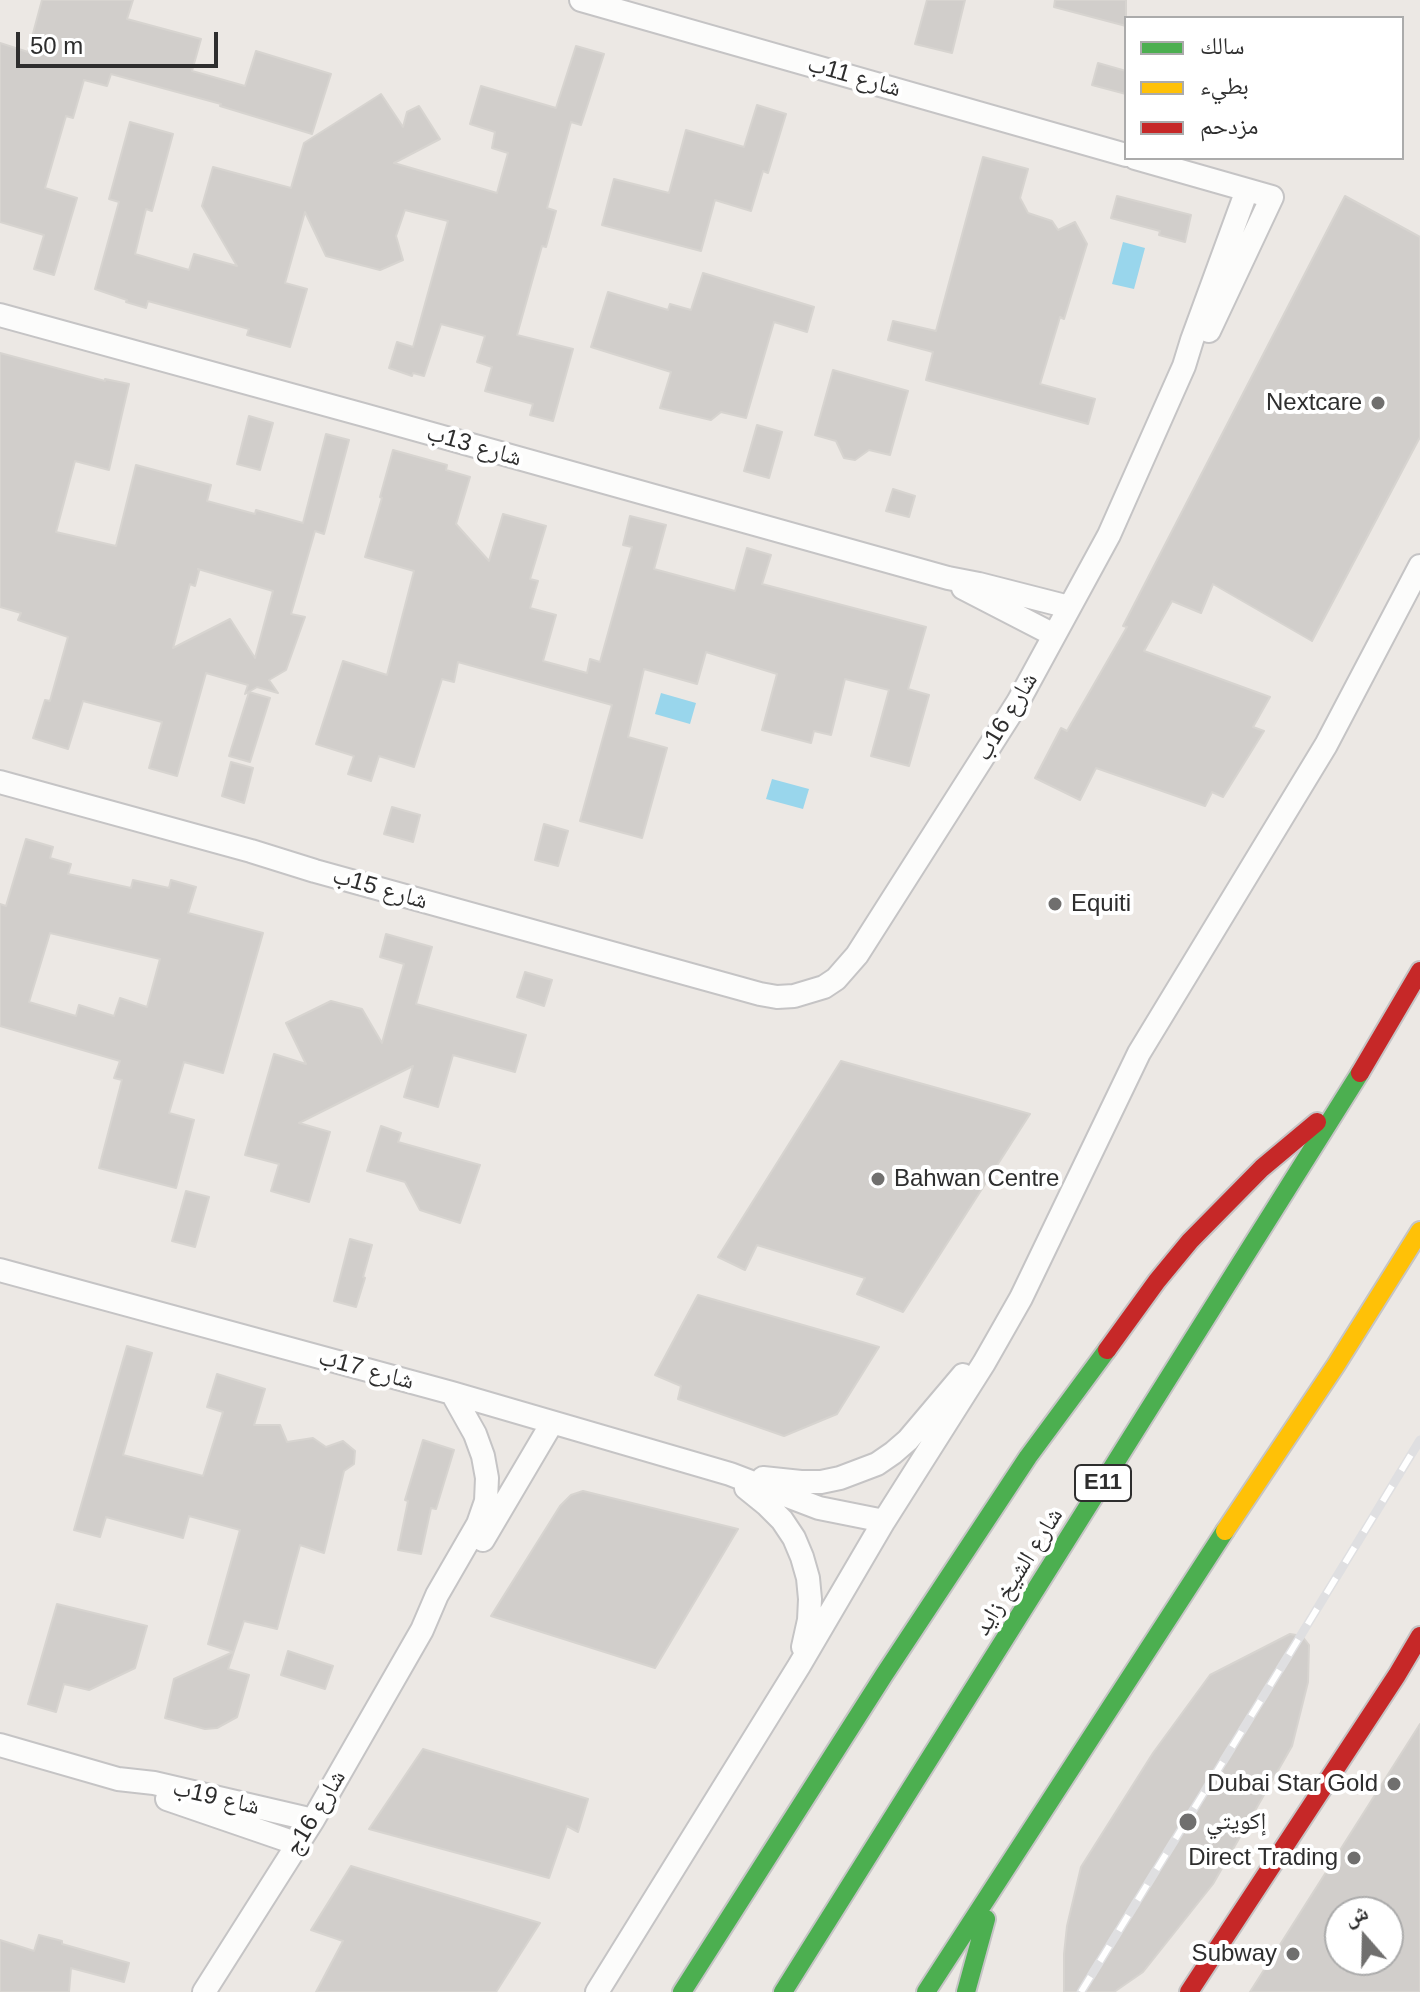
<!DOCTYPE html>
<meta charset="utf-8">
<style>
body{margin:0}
#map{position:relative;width:1420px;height:1992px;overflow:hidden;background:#ece8e4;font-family:Arial,"Noto Naskh Arabic",sans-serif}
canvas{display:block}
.legend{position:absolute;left:1124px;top:16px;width:280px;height:144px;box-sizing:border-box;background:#fff;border:2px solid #ababab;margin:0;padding:10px 14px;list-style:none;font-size:24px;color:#2e2e2e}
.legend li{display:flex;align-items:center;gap:16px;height:40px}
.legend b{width:40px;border:2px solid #ababab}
.north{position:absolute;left:1324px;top:1896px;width:80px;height:80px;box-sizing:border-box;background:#fff;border:2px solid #ababab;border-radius:50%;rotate:340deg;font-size:22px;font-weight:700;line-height:32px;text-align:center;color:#2e2e2e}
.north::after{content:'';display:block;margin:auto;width:28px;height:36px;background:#706f6e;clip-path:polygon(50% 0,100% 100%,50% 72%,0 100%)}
.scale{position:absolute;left:16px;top:32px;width:202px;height:36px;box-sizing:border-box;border:4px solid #2e2e2e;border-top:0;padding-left:10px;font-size:24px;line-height:28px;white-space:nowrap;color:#2e2e2e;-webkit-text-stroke:6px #fff;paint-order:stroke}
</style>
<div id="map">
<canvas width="1420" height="1992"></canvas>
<ul class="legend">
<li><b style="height:10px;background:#4caf50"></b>سالك</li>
<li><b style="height:10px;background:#ffc107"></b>بطيء</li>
<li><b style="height:10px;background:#c62828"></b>مزدحم</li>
</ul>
<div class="north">ش</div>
<div class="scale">50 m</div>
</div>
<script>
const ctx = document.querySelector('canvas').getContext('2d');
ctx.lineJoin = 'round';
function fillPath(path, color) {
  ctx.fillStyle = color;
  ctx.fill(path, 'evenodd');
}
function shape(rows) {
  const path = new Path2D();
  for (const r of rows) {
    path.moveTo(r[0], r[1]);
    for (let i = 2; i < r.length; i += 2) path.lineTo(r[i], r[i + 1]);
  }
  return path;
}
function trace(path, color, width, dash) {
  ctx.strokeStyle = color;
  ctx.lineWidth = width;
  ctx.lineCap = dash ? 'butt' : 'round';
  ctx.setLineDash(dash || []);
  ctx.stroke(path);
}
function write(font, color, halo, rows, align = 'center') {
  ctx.font = font + ' Arial,"Noto Naskh Arabic",sans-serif';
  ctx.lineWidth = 8;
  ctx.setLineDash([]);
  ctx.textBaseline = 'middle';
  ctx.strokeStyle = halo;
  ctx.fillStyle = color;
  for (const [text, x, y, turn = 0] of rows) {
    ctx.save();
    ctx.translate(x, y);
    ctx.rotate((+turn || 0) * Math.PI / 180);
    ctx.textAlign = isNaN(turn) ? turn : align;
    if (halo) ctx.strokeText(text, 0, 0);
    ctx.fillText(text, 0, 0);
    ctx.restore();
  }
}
fillPath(shape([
 [1123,242,1145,248,1134,289,1112,284],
 [661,693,696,703,690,724,655,714],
 [772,779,809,789,803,809,766,799]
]), '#99d6ec');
const building = shape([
 [42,0,133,0,127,19,201,39,192,71,245,86,256,51,331,74,312,134,220,106,221,104,111,74,107,86,84,80,73,118,66,116,45,188,77,198,54,275,34,269,44,235,0,222,0,43,28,52,42,0],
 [927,0,965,0,952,53,915,44,927,0],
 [1055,0,1126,0,1126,26,1054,7,1055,0],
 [576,46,604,54,581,125,571,122,547,208,556,211,546,247,542,246,517,335,573,349,553,421,530,415,533,404,485,391,492,367,477,362,485,336,441,324,424,376,413,373,412,376,389,368,397,342,413,347,448,221,405,210,396,236,403,260,380,270,326,256,305,212,285,283,307,289,290,347,247,335,249,329,148,301,146,308,126,302,127,300,95,289,119,202,109,199,130,122,173,134,152,211,146,209,135,254,189,270,194,254,237,266,202,206,213,167,291,188,304,143,381,94,403,127,407,112,419,106,440,139,394,163,497,193,508,153,492,148,495,132,470,124,481,86,556,108,576,46],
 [1098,63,1126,71,1126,94,1092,85,1098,63],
 [757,105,786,114,768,173,763,171,751,211,715,200,701,251,602,225,614,179,669,193,686,130,744,147,757,105],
 [983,157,1028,169,1020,198,1028,213,1052,221,1058,230,1075,222,1087,244,1064,319,1060,317,1040,384,1095,399,1088,424,926,380,933,352,888,340,893,321,936,331,983,157],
 [1117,196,1191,215,1185,242,1159,235,1160,231,1111,218,1117,196],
 [1345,196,1420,237,1420,437,1312,641,1213,584,1201,613,1172,601,1144,651,1270,697,1253,727,1264,731,1223,797,1212,792,1205,806,1096,768,1080,800,1035,778,1061,728,1067,731,1127,627,1123,626,1345,196],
 [703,273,814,307,807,332,774,322,746,418,721,412,711,420,660,408,671,372,591,347,608,292,668,310,670,304,691,310,703,273],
 [0,353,105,381,105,379,129,384,109,470,75,461,56,532,116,546,136,465,211,485,207,501,255,514,256,510,303,523,326,434,349,440,324,534,315,531,291,614,305,617,286,670,269,680,278,693,257,687,245,694,248,685,206,673,177,776,149,768,162,722,83,701,68,749,33,738,45,700,50,701,68,637,18,620,21,613,0,607,0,353],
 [198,569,273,591,255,658,230,619,173,648,190,584,195,586,199,571,198,569],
 [833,370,908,391,890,455,869,450,855,460,844,458,836,441,815,435,833,370],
 [249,416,273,423,260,470,237,464,249,416],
 [757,425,782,432,769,478,744,471,757,425],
 [393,450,447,465,446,470,470,477,456,524,489,561,503,514,546,526,530,579,538,581,530,608,556,615,543,661,587,673,590,659,600,662,632,547,623,545,630,516,666,525,654,569,735,591,747,548,771,555,762,584,926,627,908,689,929,695,909,766,871,756,889,690,845,679,831,735,814,731,811,743,762,730,777,674,706,652,697,684,644,669,628,737,667,748,642,838,580,821,612,705,458,662,454,682,442,679,414,767,379,756,371,781,348,774,354,756,316,744,343,661,387,675,414,571,365,557,382,498,380,497,393,450],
 [893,489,915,496,909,517,886,511,893,489],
 [249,692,270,698,250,762,229,756,249,692],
 [231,762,253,768,244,803,222,796,231,762],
 [392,807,420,815,413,842,384,834,392,807],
 [544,824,568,831,558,866,535,860,544,824],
 [26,839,53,847,50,858,71,864,68,874,131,888,133,880,169,888,171,880,196,887,188,913,263,933,223,1073,184,1062,169,1113,194,1120,176,1188,99,1168,122,1080,114,1078,120,1061,0,1026,0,904,6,906,26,839],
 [50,933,160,959,147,1007,120,998,114,1016,79,1005,76,1016,29,1002,50,933],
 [386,934,432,947,416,1004,526,1035,515,1072,453,1055,438,1107,404,1097,413,1066,299,1123,330,1132,309,1202,271,1191,279,1164,245,1155,274,1054,306,1064,286,1023,331,1001,362,1009,382,1043,404,964,380,957,386,934],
 [525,972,552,980,544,1006,517,997,525,972],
 [841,1061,1030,1114,903,1312,857,1294,865,1278,757,1245,745,1270,718,1257,841,1061],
 [381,1126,401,1133,398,1142,480,1165,460,1223,420,1210,405,1182,367,1171,381,1126],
 [186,1191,209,1197,195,1247,172,1241,186,1191],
 [350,1239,372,1245,363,1277,365,1278,356,1307,334,1301,350,1239],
 [698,1295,859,1341,879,1347,837,1414,784,1436,678,1399,681,1386,655,1375,698,1295],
 [127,1346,152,1353,123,1455,203,1476,223,1412,207,1407,217,1374,265,1389,254,1425,280,1425,287,1442,313,1438,326,1447,343,1441,355,1451,354,1464,344,1471,324,1553,300,1545,277,1629,244,1621,228,1669,249,1675,237,1717,217,1728,205,1729,165,1718,174,1679,233,1652,208,1644,240,1530,189,1516,183,1538,106,1517,100,1537,74,1530,127,1346],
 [423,1440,454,1450,436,1509,431,1508,421,1554,398,1550,408,1501,405,1500,423,1440],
 [583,1491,738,1529,655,1668,491,1616,560,1506,571,1495,583,1491],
 [57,1604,147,1626,135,1668,89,1690,64,1684,56,1712,28,1704,57,1604],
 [1290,1634,1302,1636,1309,1645,1308,1682,1292,1746,1213,1884,1143,1972,1114,1992,1064,1992,1064,1954,1067,1926,1081,1867,1153,1753,1210,1675,1290,1634],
 [288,1651,333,1666,325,1689,281,1675,288,1651],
 [1420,1724,1420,1992,1250,1992,1420,1724],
 [1340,1912,1388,1912,1388,1960,1340,1960,1340,1912],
 [423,1749,588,1799,578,1832,567,1826,549,1878,369,1829,423,1749],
 [351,1866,540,1923,496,1992,316,1992,343,1941,311,1930,351,1866],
 [39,1935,62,1941,62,1944,129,1963,124,1982,71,1968,69,1992,0,1992,0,1940,34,1951,39,1935]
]);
fillPath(building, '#d1cecb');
trace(building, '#d7d4d0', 2);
const street = shape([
 [581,0,1126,155],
 [1135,158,1272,197,1209,331],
 [0,315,364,415,948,578,979,584,1069,607],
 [963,588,1054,635],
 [0,782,251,851,315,871,760,994,777,997,794,996,824,987,836,979,857,955,1018,702,1109,535,1184,366,1192,340,1247,190],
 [0,1270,452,1393,730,1474,819,1508,884,1521],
 [763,1478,801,1482,821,1482,840,1478,877,1464,893,1453,908,1440,963,1375],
 [746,1488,767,1505,782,1520,794,1538,802,1557,808,1578,810,1599,809,1620,803,1647],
 [483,1540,552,1423],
 [0,1745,118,1779,154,1783,313,1820],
 [167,1799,298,1844],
 [204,1992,313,1820,422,1630,437,1595,478,1524,486,1501,487,1478,483,1456,475,1434,452,1393],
 [597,1992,799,1666,884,1521,984,1363,1021,1298,1139,1053,1326,745,1420,566]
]);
const fast = shape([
 [682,1992,884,1675,1028,1457,1107,1350],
 [783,1992,1360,1073],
 [926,1992,1225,1531],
 [966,1992,986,1919]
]);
const slow = shape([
 [1225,1531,1336,1365,1420,1231]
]);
const jam = shape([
 [1360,1073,1420,971],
 [1107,1350,1157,1281,1190,1241,1262,1168,1317,1122],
 [1189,1992,1397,1675,1420,1636]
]);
trace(street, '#c5c4c5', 26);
trace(fast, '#c5c4c5', 22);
trace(slow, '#c5c4c5', 22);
trace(jam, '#c5c4c5', 22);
trace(street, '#fcfcfb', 22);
trace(fast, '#4caf50', 18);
trace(slow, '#ffc107', 18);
trace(jam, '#c62828', 18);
const rail = shape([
 [1081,1992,1301,1635,1420,1440]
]);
trace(rail, '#dfdfe1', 9);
trace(rail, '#fff', 6, [18]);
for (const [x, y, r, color] of [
 [1378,403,8,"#706f6e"],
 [1055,904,8,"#706f6e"],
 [878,1179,8,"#706f6e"],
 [1394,1784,8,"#706f6e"],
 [1188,1822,10,"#706f6e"],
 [1354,1858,8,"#706f6e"],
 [1293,1954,8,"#706f6e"]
]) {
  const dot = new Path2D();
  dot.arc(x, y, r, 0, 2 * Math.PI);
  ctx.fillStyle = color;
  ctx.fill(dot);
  trace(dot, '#fff', 3);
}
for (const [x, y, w] of [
 [1103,1483,56]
]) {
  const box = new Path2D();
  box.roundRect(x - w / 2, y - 18, w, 36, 6);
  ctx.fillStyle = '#fff';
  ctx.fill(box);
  trace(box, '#2e2e2e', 2);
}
write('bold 22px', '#2e2e2e', null, [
 ["E11",1103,1483]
]);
write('24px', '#2e2e2e', '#fff', [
 ["شارع 11ب",854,77,16],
 ["شارع 13ب",474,446,16],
 ["شارع 16ب",1007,717,-59],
 ["شارع 15ب",380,889,16],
 ["شارع 17ب",366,1370,15],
 ["شارع الشيخ زايد",1019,1572,-58],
 ["شاع 19ب",216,1798,13],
 ["شارع 16ج",316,1813,-59]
]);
write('24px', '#2e2e2e', '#fff', [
 ["Nextcare",1362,403],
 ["Equiti",1071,904,"left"],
 ["Bahwan Centre",894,1179,"left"],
 ["Dubai Star Gold",1378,1784],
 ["إكويتي",1206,1822,"left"],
 ["Direct Trading",1338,1858],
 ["Subway",1277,1954]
], 'right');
</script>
